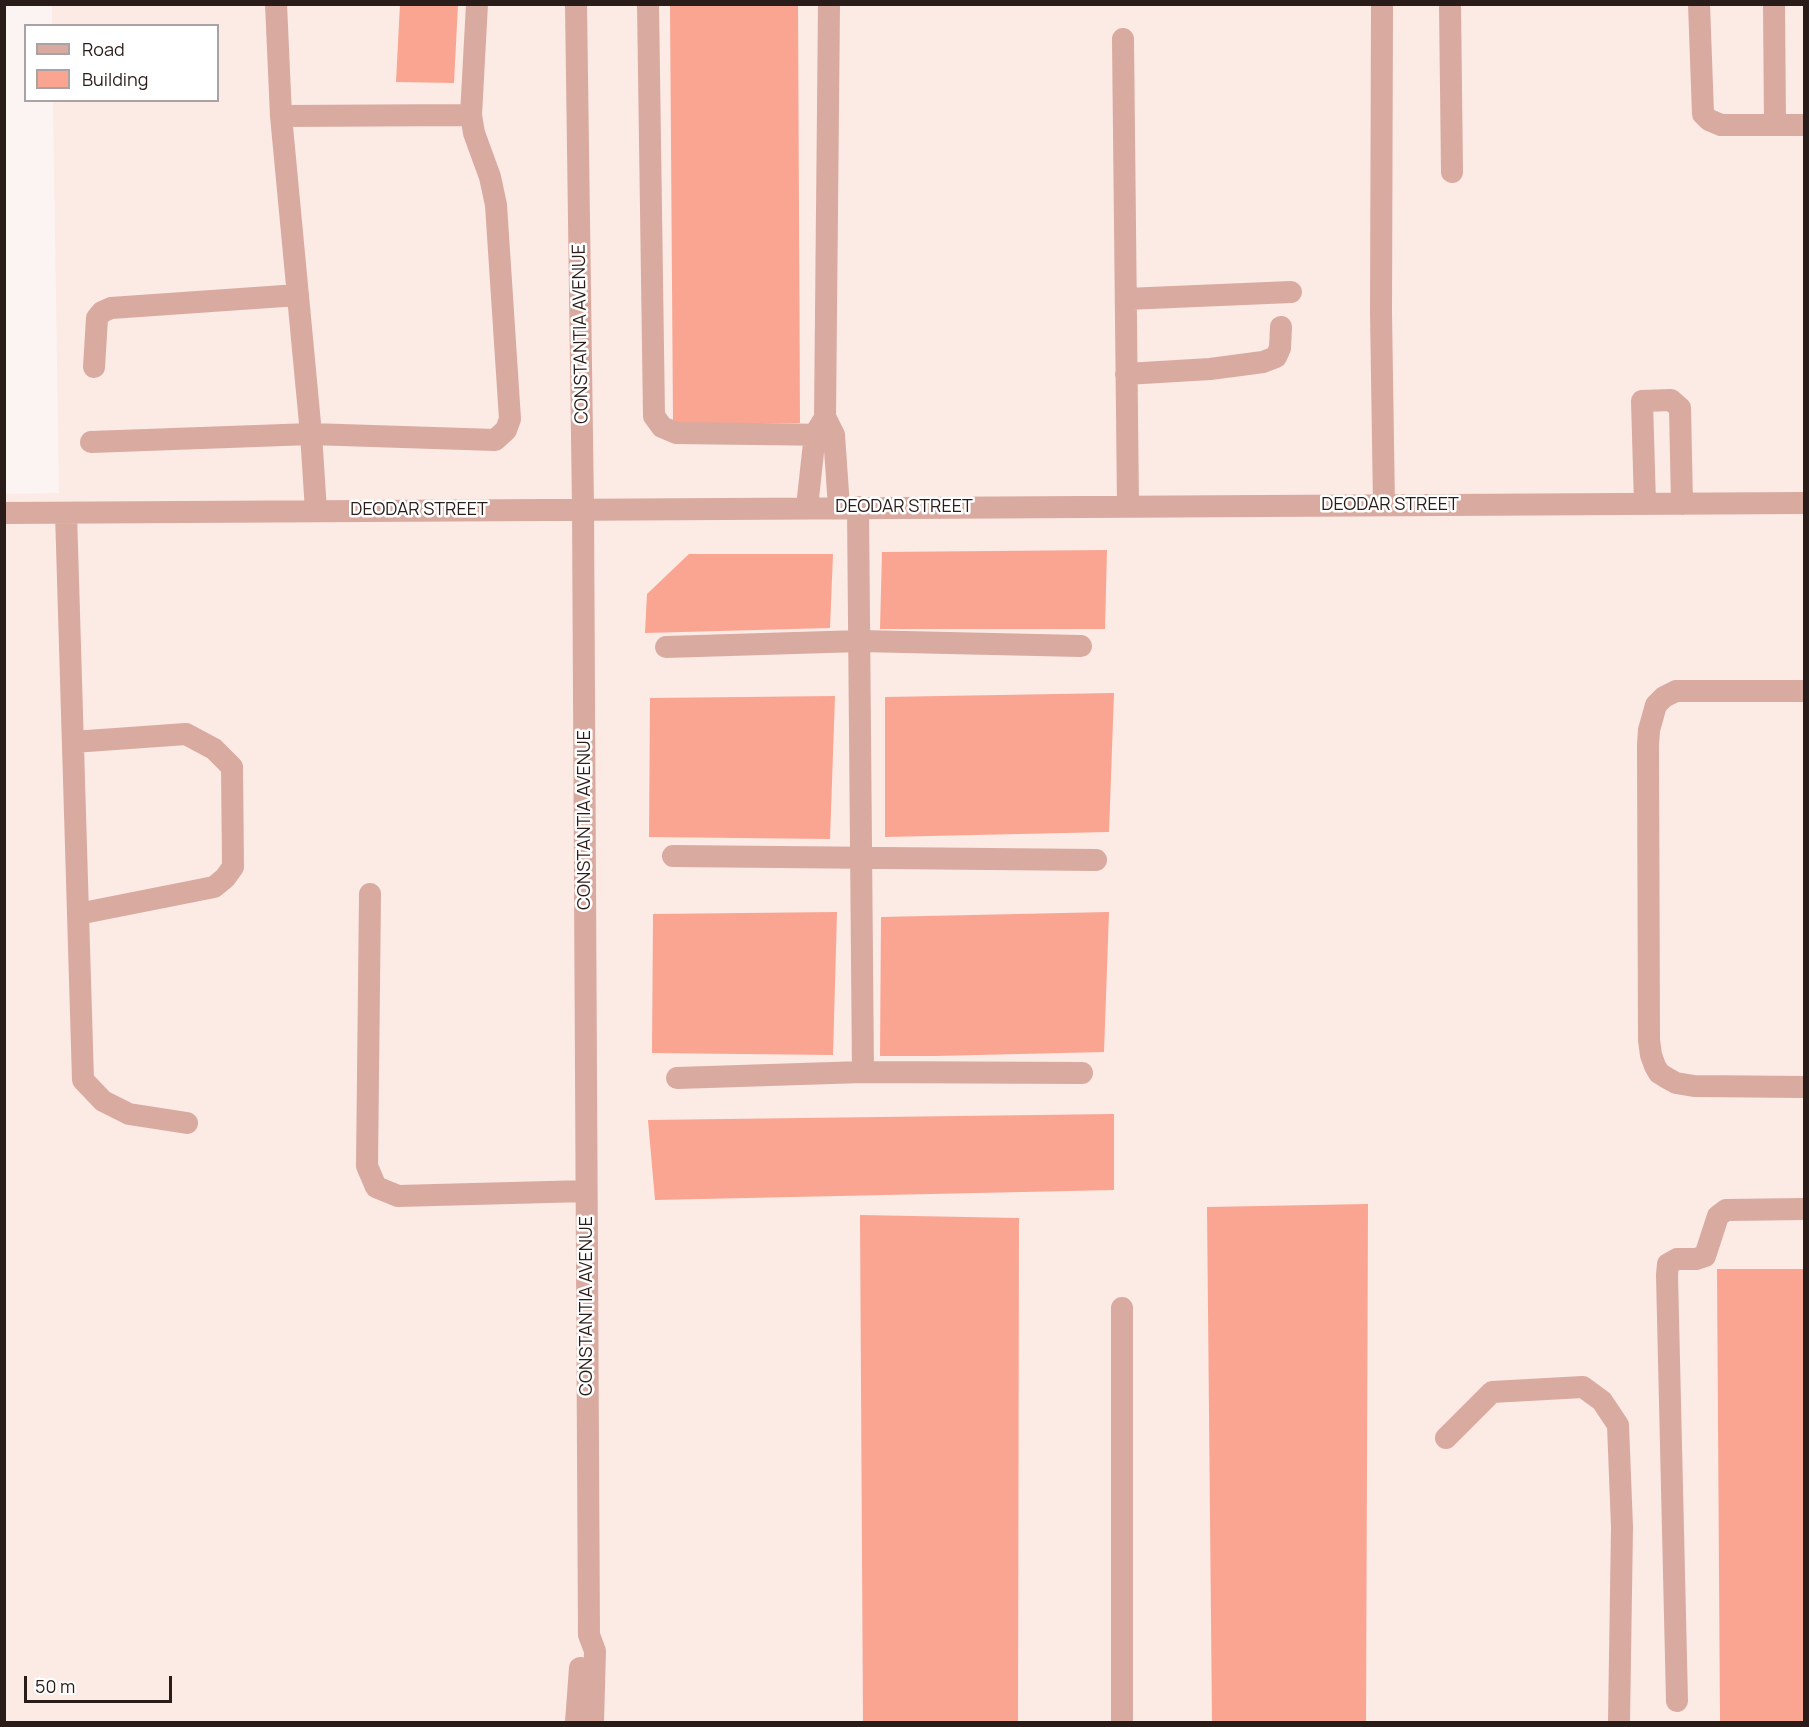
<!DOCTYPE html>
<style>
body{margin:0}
#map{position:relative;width:1809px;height:1727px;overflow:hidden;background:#fbf4f2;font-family:Manrope,sans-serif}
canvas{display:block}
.frame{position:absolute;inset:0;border:6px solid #291c19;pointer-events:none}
.legend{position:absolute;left:24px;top:24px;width:195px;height:78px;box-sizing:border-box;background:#fff;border:2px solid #a9a4a3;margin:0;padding:8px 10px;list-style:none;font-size:18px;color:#291c19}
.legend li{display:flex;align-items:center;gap:12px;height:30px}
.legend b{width:30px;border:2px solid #a9a4a3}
.scale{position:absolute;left:24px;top:1676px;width:148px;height:27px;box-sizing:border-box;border:3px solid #291c19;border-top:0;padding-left:8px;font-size:18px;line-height:21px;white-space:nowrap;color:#291c19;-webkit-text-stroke:4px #fff;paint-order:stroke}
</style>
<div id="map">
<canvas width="1809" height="1727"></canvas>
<div class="frame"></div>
<ul class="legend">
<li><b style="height:8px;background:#d9aa9f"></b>Road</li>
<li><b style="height:16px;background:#f9a592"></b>Building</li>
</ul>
<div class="scale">50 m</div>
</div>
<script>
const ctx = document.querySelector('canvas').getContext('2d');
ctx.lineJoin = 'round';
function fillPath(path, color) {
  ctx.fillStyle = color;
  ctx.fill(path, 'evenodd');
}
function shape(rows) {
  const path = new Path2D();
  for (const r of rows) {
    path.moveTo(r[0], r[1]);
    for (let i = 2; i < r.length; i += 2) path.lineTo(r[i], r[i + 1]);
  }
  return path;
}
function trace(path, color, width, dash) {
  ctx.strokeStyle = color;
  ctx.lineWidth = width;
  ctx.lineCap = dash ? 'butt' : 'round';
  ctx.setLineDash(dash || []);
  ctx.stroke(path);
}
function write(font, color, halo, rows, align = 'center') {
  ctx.font = font + ' Manrope,sans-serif';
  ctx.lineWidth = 5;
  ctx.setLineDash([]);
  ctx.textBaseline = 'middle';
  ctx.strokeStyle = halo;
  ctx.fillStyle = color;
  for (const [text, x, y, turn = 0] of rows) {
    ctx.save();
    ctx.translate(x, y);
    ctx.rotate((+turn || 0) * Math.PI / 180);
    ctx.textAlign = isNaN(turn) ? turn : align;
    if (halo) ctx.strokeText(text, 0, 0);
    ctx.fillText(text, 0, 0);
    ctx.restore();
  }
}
fillPath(shape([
 [52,5,1804,5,1804,1722,5,1722,4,494,59,493,53,101,218,100,218,26,52,25]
]), '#fceae5');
fillPath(shape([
 [400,4,458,4,454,83,396,82],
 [670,4,798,4,800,423,673,424],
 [1107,550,1105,629,880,629,882,552],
 [689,554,833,554,830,628,645,633,647,594],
 [1114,693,1109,832,885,837,885,697],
 [835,696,830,839,649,837,650,698],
 [837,912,833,1055,652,1053,653,914],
 [1109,912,1104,1052,935,1056,880,1056,881,917],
 [1114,1114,1114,1190,655,1200,648,1120],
 [1368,1204,1366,1722,1212,1722,1207,1207],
 [860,1215,1019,1218,1018,1722,863,1722],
 [1717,1269,1804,1269,1804,1722,1720,1722]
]), '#f9a592');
trace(shape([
 [276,4,281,116],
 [576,4,583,508,589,1635,595,1651,593,1722],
 [648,4,654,416,662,427,676,433,834,435],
 [829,4,825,417,834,435,839,507],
 [1382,4,1381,312,1384,505],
 [1450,4,1452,172],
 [1699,4,1703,114,1709,120,1721,125,1804,125],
 [1774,4,1775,125],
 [1123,39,1128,506],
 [1126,299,1291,292],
 [94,367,97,318,102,312,111,308,298,295],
 [1126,374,1210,369,1263,362,1276,357,1280,348,1281,327],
 [91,442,311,434,281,116,471,115],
 [1645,504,1642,401,1671,400,1680,408,1682,504],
 [807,507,815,434,823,421],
 [858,507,863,1072],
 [316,511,311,434,495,440,506,430,510,419,496,205,490,177,474,133,471,115,477,4],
 [4,513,1804,503],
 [66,513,83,1080,103,1101,129,1114,187,1123],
 [666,647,860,641,1081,646],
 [1804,691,1676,691,1664,697,1656,705,1649,730,1648,745,1649,1040,1651,1055,1655,1066,1659,1073,1667,1078,1676,1083,1694,1086,1804,1087],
 [73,742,186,734,214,749,232,767,233,867,225,878,214,887,78,914],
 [673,856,1096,860],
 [370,894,367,1166,376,1187,398,1196,586,1191],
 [677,1078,863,1072,1082,1073],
 [1446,1438,1492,1392,1583,1387,1602,1401,1618,1425,1622,1527,1619,1722],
 [1677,1701,1667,1275,1668,1264,1677,1259,1696,1259,1705,1256,1718,1216,1726,1210,1804,1209],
 [576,1722,580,1668],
 [1122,1722,1122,1308]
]), '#d9aa9f', 22);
write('18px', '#291c19', '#fff', [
 ["CONSTANTIA AVENUE",581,334,-91],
 ["DEODAR STREET",1390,505],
 ["DEODAR STREET",904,507],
 ["DEODAR STREET",419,510],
 ["CONSTANTIA AVENUE",585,820,-90],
 ["CONSTANTIA AVENUE",587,1306,-90]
]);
</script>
